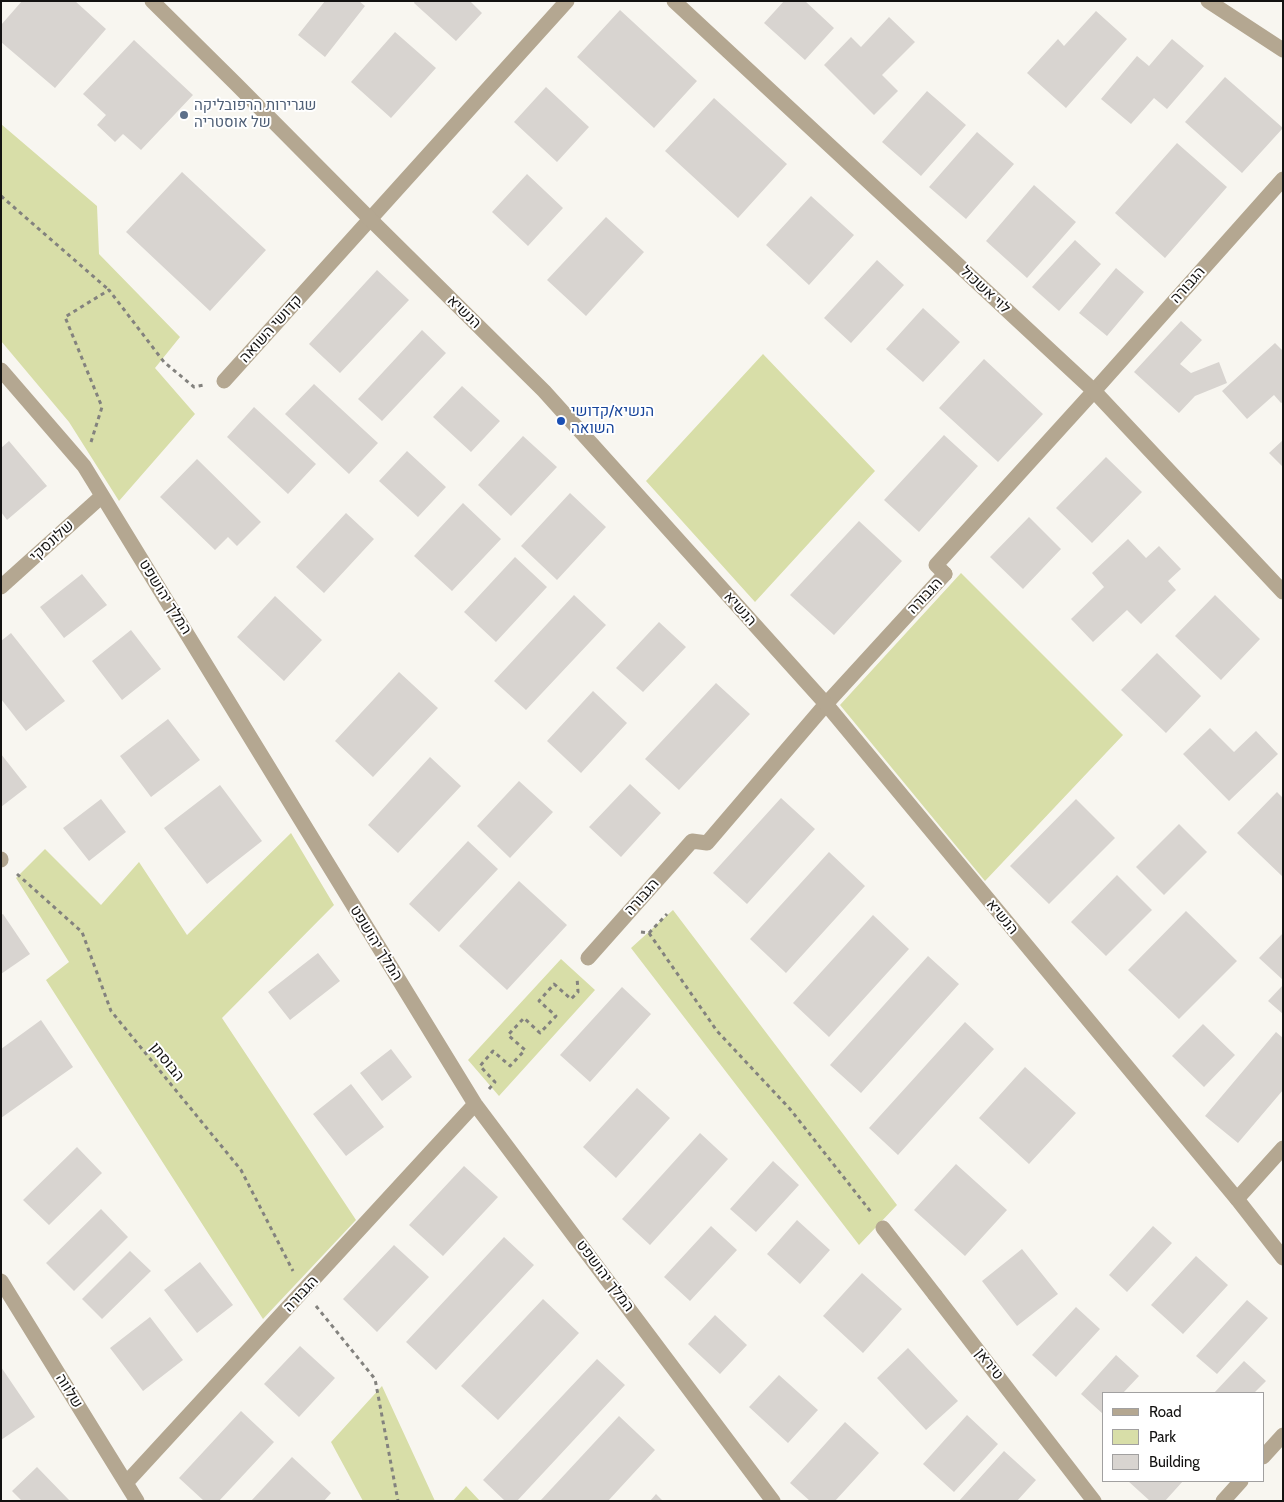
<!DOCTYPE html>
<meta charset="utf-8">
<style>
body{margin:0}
#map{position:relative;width:1284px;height:1502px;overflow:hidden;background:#f8f6f0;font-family:Cabin,sans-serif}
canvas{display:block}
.frame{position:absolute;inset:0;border:2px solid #131211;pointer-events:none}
.legend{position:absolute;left:1102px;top:1392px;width:162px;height:90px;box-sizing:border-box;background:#fff;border:1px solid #a1a0a0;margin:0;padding:6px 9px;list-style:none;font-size:15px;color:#131211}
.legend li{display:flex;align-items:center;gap:10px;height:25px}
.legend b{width:25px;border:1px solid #a1a0a0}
</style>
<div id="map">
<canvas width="1284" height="1502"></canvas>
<div class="frame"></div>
<ul class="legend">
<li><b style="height:6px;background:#b4a791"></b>Road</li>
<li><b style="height:14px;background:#d8dea8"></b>Park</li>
<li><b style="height:14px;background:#d8d4d0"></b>Building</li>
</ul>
</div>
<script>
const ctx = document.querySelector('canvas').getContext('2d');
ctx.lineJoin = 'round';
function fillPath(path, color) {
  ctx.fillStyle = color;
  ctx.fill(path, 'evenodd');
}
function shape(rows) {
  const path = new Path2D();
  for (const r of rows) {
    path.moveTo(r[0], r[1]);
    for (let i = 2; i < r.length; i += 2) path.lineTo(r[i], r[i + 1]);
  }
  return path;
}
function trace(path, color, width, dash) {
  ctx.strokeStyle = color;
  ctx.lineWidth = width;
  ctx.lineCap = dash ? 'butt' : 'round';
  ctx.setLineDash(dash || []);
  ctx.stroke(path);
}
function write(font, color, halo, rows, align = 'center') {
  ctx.font = font + ' Cabin,Heebo,sans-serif';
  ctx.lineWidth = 4;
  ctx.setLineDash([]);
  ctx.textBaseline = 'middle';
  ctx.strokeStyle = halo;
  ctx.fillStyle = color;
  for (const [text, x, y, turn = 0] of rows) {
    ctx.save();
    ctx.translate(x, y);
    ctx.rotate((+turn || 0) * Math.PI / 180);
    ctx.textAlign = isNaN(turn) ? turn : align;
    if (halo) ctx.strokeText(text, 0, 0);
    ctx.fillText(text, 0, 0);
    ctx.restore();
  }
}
fillPath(shape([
 [1,124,97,206,99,254,180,337,155,368,195,414,119,501,69,422,1,341],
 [763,354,875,471,755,602,646,481],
 [961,573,1123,735,985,881,840,705],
 [291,833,334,905,222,1018,356,1220,263,1319,46,980,69,962,16,878,45,849,101,905,139,862,187,935],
 [673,910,897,1205,859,1245,631,948],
 [561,959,595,990,499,1096,468,1060],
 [382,1386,435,1501,363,1501,331,1442],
 [466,1486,480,1501,453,1501]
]), '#d8dea8');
fillPath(shape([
 [22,1,75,1,106,29,55,88,1,42,1,25],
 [325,1,359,1,365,6,325,57,298,35],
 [415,1,470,1,482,13,456,41,414,3],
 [784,1,805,1,834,28,805,60,764,23],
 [620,10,697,81,654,128,577,57],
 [1096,11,1127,39,1066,108,1027,73,1058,39,1064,46],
 [889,17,915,42,882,75,898,91,874,115,824,65,851,37,861,47],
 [395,32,436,68,391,118,351,82],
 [1172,39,1204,66,1167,109,1154,98,1131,124,1101,99,1137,56,1149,66],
 [134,40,193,95,141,150,123,134,115,142,97,125,106,115,83,94],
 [1225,77,1283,128,1242,173,1185,122],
 [546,87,589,127,557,162,514,122],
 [927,91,966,125,921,176,882,142],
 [714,98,787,164,738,218,665,151],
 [977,132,1014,164,966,219,929,187],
 [1177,143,1227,187,1165,258,1115,213],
 [182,172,266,250,210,311,126,232],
 [527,174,563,208,528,246,492,212],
 [1034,185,1076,222,1027,278,986,241],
 [811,196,854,235,809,285,766,245],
 [606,217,644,252,586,316,547,280],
 [1075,240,1101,264,1059,311,1032,287],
 [877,260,904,285,851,343,824,318],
 [1116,268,1144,292,1107,336,1079,313],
 [377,270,409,300,340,373,309,344],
 [923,308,960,342,923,382,886,349],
 [1181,321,1202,340,1180,364,1191,373,1219,362,1227,383,1195,396,1179,413,1134,372],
 [422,330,446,353,382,421,358,399],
 [1275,343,1283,351,1283,402,1281,403,1274,395,1247,419,1222,391],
 [984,359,1043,414,998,462,939,408],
 [314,384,378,443,349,474,285,414],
 [462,386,500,421,471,452,433,417],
 [254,407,316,464,288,494,227,437],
 [944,435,978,466,919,532,884,500],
 [523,436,557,467,511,516,478,485],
 [1283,440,1283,467,1269,453],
 [9,441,47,486,7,520,1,512,1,448],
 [407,451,446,487,418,517,379,481],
 [1106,457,1142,492,1092,543,1056,508],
 [197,459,261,522,237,546,228,537,215,550,160,497],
 [570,493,606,527,557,580,521,546],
 [463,503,501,539,452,591,414,556],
 [346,513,374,539,324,593,296,567],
 [1029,517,1061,549,1023,589,990,557],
 [859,521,902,561,834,635,790,595],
 [1128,539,1146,558,1159,546,1181,569,1168,581,1176,590,1141,624,1127,610,1093,642,1071,619,1104,587,1092,573],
 [515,557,547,587,496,642,464,612],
 [82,574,107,605,64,638,40,607],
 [574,595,606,625,526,710,494,681],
 [1215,595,1260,639,1221,680,1175,636],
 [275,596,322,640,284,681,237,637],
 [659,622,686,647,643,692,616,668],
 [131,630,161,669,122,700,92,661],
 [11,633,65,701,26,731,1,699,1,641],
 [1157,653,1201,696,1166,733,1121,690],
 [399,672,438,708,373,777,335,741],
 [716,683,750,714,679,790,645,759],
 [593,691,627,723,581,773,547,741],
 [168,719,200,760,151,797,120,756],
 [1210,728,1234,752,1256,731,1278,754,1229,801,1183,754],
 [1,754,27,787,1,807],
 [430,757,461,786,398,853,368,825],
 [519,781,553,812,510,858,477,826],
 [630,784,661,813,621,857,589,827],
 [220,785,262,841,207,884,164,828],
 [1277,792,1283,798,1283,877,1237,833],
 [781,798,815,829,747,904,713,873],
 [101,799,126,832,89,861,63,828],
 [1076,799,1115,838,1049,904,1010,866],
 [1179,824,1207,852,1164,895,1136,867],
 [468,841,498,869,439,932,409,904],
 [829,852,865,886,786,973,750,939],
 [1117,875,1152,910,1106,956,1071,922],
 [519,881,567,925,507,990,459,946],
 [1186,911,1237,961,1179,1019,1128,970],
 [3,914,30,954,1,974,1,915],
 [873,915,909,949,829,1037,793,1003],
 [1283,933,1283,980,1259,958],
 [318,953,340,981,290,1020,268,992],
 [928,956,959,984,861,1093,830,1065],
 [1283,985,1283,1014,1268,1001],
 [622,987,651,1014,590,1082,560,1055],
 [41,1020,73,1067,1,1118,1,1049],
 [965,1022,994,1049,898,1155,869,1128],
 [1203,1024,1235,1055,1204,1087,1172,1056],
 [1276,1032,1283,1038,1283,1090,1238,1143,1205,1116],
 [391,1049,412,1077,382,1101,360,1073],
 [1025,1067,1076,1113,1029,1164,979,1118],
 [351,1084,384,1127,346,1156,313,1114],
 [637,1088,670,1118,616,1178,583,1147],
 [700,1133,728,1159,650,1245,622,1219],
 [77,1147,102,1173,49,1225,23,1200],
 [773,1161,799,1185,756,1232,730,1209],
 [956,1164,1007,1210,965,1256,914,1210],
 [464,1166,498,1197,443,1256,409,1225],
 [101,1209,128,1237,74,1291,46,1263],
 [797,1220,830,1250,800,1284,767,1254],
 [711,1226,737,1250,690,1301,664,1277],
 [1153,1226,1172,1243,1127,1292,1109,1275],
 [504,1237,534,1265,436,1370,406,1342],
 [394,1245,429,1277,377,1332,343,1299],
 [1022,1249,1058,1294,1017,1326,982,1281],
 [130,1251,151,1271,102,1319,82,1299],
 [1196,1256,1228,1285,1183,1334,1151,1305],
 [200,1262,233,1305,197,1333,164,1290],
 [862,1273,902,1309,863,1353,823,1316],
 [543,1299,579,1333,498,1420,461,1386],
 [1247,1300,1268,1318,1217,1374,1196,1356],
 [1076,1307,1100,1329,1056,1377,1032,1355],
 [715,1315,747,1345,720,1374,688,1344],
 [150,1317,183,1360,143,1391,110,1348],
 [300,1346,335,1378,299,1417,264,1384],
 [908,1348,958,1401,926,1430,877,1378],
 [1116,1355,1139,1376,1123,1393,1103,1393,1103,1414,1081,1394],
 [597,1359,625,1385,517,1501,505,1501,483,1480],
 [1244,1361,1266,1381,1254,1393,1214,1393],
 [1,1367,35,1417,1,1440],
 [779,1375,818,1410,788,1443,749,1407],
 [241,1411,274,1442,219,1501,204,1501,179,1478],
 [967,1415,998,1444,954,1492,923,1464],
 [619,1416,655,1450,608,1501,540,1501],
 [845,1422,879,1453,835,1501,810,1501,790,1483],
 [1004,1451,1036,1480,1017,1501,959,1501],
 [292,1457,331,1493,324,1501,251,1501],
 [37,1467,70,1501,22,1501,12,1491],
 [1128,1481,1183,1481,1165,1501,1150,1501],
 [656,1494,663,1501,650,1501]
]), '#d8d4d0');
trace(shape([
 [1,196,109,290],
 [91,442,102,407,65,317,109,290,164,362,194,387,204,385],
 [17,874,82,932,111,1011,241,1170,293,1271],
 [641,932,649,933,667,914],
 [649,933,717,1031,790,1109,871,1212],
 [489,1089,495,1082,480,1066,493,1051,510,1066,525,1050,508,1035,524,1018,540,1033,556,1016,539,1001,554,984,571,999,578,992,577,977],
 [316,1306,375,1379,398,1501]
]), '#83827e', 3, [4, 4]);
trace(shape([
 [945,574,936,565,1094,391,1283,179],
 [1,859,1,860],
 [883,1228,935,1295]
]), '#b4a791', 15);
trace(shape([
 [674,1,1094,391,1283,592],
 [1208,1,1283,50],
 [1,370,84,466,475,1104,773,1501],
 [224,381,567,1],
 [1,587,102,496],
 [588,958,692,841,707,843,826,704,945,574],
 [1237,1199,1283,1148],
 [1,1281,137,1501],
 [935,1295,1094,1501],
 [1263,1457,1283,1435],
 [126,1483,475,1104],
 [1223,1501,1241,1481]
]), '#b4a791', 15);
trace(shape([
 [152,1,236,84,370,219,544,391,826,704,1237,1199,1283,1258]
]), '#b4a791', 15);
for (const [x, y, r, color] of [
 [184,115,5,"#5c6f8a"],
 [561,421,5,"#1a4fb4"]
]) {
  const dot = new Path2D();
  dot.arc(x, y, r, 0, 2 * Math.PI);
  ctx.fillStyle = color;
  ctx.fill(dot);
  trace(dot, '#fff', 2);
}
write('15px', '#4e5e75', '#fff', [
 ["שגרירות הרפובליקה",194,106],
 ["של אוסטריה",194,123]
], 'left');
write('15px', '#131211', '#fff', [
 ["הגבורה",1188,285,-48],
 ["לוי אשכול",985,290,43],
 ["הנשיא",464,312,44],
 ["קדושי השואה",271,329,-48],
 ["שלונסקי",52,541,-42],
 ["הגבורה",925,596,-47],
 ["המלך יהושפט",165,597,58],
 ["הנשיא",740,609,48],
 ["הגבורה",642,897,-48],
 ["הנשיא",1002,917,50],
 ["המלך יהושפט",376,943,58],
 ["הבוסתן",167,1062,51],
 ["המלך יהושפט",605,1276,53],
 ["הגבורה",301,1294,-47],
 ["טיראן",989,1364,52],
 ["שלווה",69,1391,58]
]);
write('15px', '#164399', '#fff', [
 ["הנשיא/קדושי",571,412],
 ["השואה",571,429]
], 'left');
</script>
